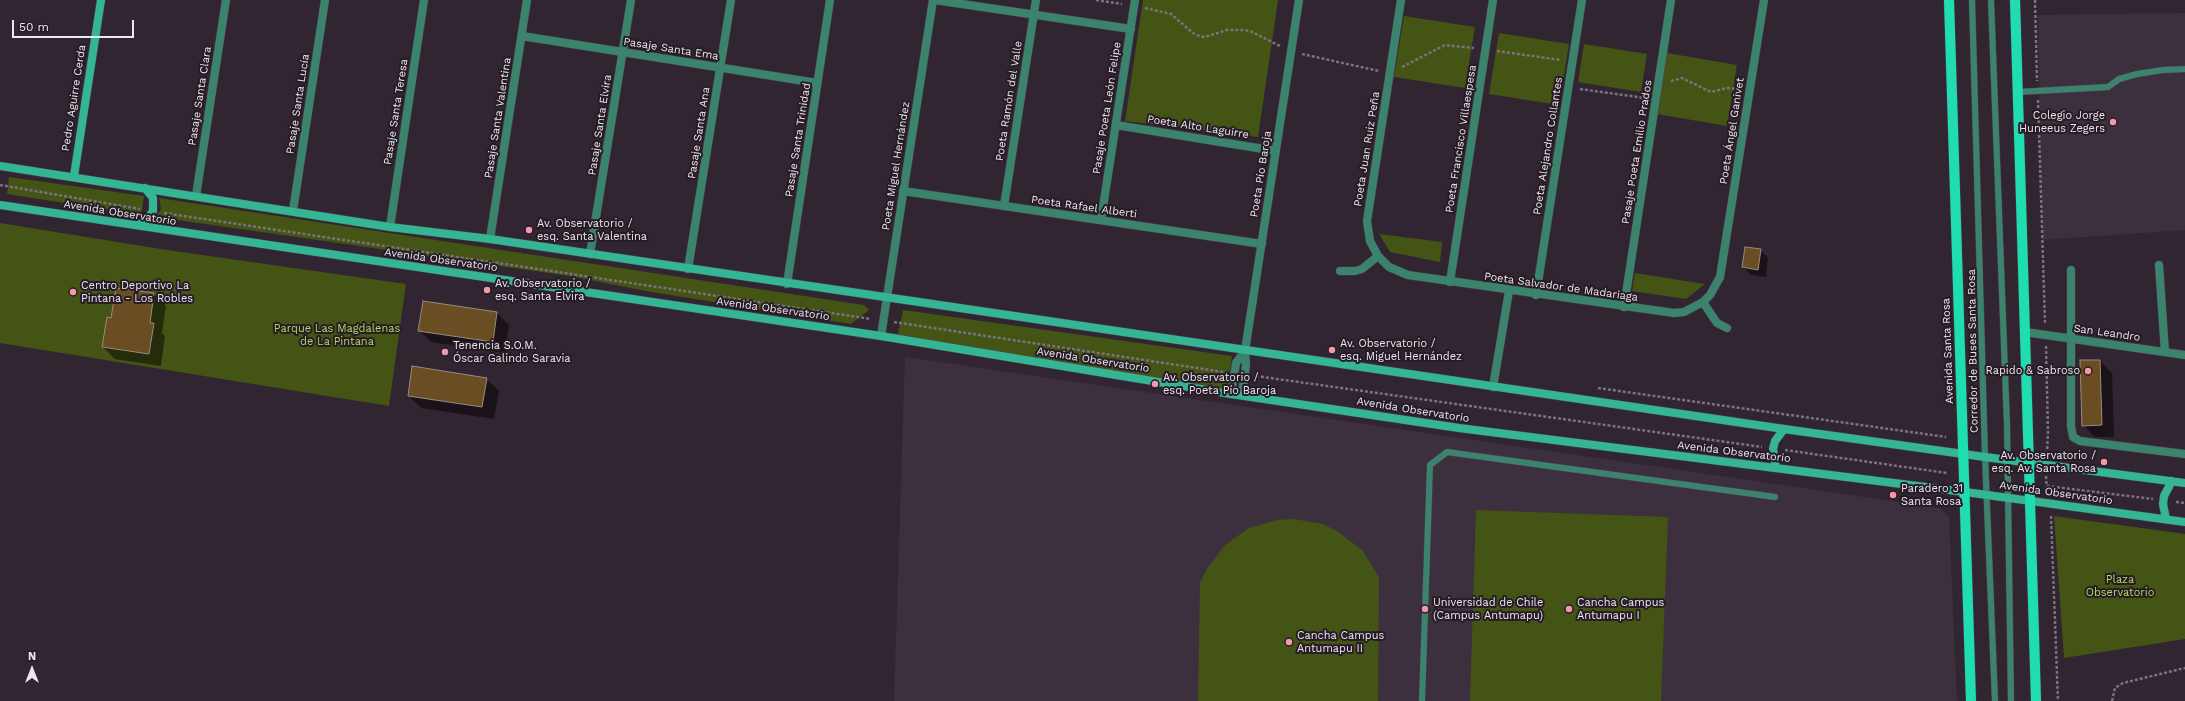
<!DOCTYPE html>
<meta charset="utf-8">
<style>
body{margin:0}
#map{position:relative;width:2185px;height:701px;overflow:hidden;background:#302530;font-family:"Work Sans",sans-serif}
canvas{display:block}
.north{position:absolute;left:12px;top:649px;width:40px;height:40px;-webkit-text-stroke:3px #261c26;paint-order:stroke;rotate:0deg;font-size:11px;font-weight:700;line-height:16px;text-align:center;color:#eee6ee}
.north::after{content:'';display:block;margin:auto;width:14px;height:18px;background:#eee6ee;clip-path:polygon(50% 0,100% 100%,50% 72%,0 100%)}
.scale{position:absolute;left:12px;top:20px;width:122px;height:18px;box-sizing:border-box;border:2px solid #eee6ee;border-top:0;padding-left:5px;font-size:12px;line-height:14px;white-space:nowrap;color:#eee6ee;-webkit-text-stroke:3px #261c26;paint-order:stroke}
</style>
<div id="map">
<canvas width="2185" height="701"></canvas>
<div class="north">N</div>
<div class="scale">50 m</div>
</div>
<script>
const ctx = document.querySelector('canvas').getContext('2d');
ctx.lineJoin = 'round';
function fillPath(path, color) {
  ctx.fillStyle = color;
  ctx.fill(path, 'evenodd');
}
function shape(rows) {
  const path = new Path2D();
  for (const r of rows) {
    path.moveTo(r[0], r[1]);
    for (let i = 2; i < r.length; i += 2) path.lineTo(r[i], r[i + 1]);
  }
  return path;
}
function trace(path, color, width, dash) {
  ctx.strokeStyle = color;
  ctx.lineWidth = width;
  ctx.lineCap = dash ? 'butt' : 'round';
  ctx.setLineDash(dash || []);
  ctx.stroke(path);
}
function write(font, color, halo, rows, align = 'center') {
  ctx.font = font + ' "Work Sans",sans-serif';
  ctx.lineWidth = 4;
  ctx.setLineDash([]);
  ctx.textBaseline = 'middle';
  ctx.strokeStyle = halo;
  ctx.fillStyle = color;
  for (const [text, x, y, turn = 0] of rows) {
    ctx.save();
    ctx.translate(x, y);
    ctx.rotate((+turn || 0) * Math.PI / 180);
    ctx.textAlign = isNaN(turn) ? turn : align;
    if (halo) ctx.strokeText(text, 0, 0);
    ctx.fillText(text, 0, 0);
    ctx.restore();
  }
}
fillPath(shape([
 [2185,13,2185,230,2042,240,2038,15],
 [905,357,1940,508,1949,517,1957,701,894,701]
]), '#3c303f');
fillPath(shape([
 [1143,0,1278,0,1258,137,1125,121],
 [1404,16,1475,27,1465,88,1394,77],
 [1499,33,1569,44,1559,105,1489,94],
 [1584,44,1647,54,1641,92,1578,82],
 [1667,53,1737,65,1727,126,1657,114],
 [9,177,144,196,141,215,7,194],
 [159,198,864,305,869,310,851,324,651,292,570,276,156,217,161,209],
 [0,223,167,250,406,284,389,406,0,343],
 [1379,234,1442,242,1440,262,1390,252],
 [1635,273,1705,284,1686,299,1632,291],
 [903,310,1232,356,1226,391,897,338],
 [1476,510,1668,517,1661,701,1470,701],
 [2054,516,2185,534,2185,639,2064,658],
 [1293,519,1323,524,1337,531,1362,550,1379,577,1378,701,1198,701,1200,583,1207,569,1225,545,1249,528,1278,520]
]), '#445415');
fillPath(shape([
 [1760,250,1768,258,1766,277,1751,275,1743,267],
 [154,294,166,306,162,333,165,336,161,366,115,359,103,347,112,319],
 [423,302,497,313,509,325,505,353,431,342,419,330],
 [2100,361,2112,373,2114,437,2095,437,2083,425],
 [486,379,499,391,494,419,421,408,409,396]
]), '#0007');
const building = shape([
 [1745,247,1761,249,1758,270,1742,267,1745,247],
 [116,288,154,293,150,323,154,323,149,354,102,347,107,317,111,318,116,288],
 [423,301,497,312,493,342,418,331,423,301],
 [2080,360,2100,360,2102,425,2082,426,2080,360],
 [412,366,487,378,482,407,408,396,412,366]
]);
fillPath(building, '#6a4d22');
trace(building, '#978c7d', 1);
const lane = shape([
 [1972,0,1985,457,1995,701],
 [1991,0,2007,425,2011,701],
 [2018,92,2108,87,2119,79,2137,74,2163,70,2185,69],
 [1422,701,1430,465,1447,452,1775,497]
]);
const street = shape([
 [935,0,1131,29],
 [1401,0,1367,221,1370,241,1378,256,1389,267,1408,275,1674,313,1684,312,1703,302,1710,295,1720,277,1764,0],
 [522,36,817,83],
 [1116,125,1276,151],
 [903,191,1262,244],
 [196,196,226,0],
 [1004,206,1036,0],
 [293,211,325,0],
 [1101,220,1135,0],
 [390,227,424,0],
 [490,239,527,0],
 [590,254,631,0],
 [2159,265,2165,352],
 [688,269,731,0],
 [2071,270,2071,426,2073,437,2080,441,2185,454],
 [1340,271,1355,271,1362,269,1378,256],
 [1450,282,1493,0],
 [787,284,830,0],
 [1536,295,1582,0],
 [1703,302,1717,323,1727,328],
 [1624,307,1671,0],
 [2025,332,2185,355],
 [881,336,933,0],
 [1493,387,1509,291],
 [1231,394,1236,363,1245,351],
 [1242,394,1246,365,1245,351,1299,0]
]);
const secondary = shape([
 [0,166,390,227,490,239,1784,429,1985,457,2185,483],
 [74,176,101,0],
 [0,205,881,336,1231,394,1459,428,1965,492,2185,522],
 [134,225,145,222,153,211,153,198,145,188],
 [1776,468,1773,449,1775,441,1784,429],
 [2166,519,2163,504,2164,496,2172,481]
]);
const primary = shape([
 [1949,0,1971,701],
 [2015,0,2036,701]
]);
trace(lane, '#4b404b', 7);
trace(street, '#4b404b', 9);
trace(secondary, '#4b404b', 9);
trace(primary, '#4b404b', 11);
trace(shape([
 [1096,0,1122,4],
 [2035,0,2037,81],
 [1145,8,1171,14,1193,33,1199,36,1205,37,1227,30,1243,30,1250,31,1280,46],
 [1497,51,1561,60],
 [1302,54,1379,71],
 [1402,67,1445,45,1474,48],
 [1671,81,1682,78,1711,92,1727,88,1739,89],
 [1580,89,1645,98],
 [2038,100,2045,323],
 [0,185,140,209],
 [164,213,871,319],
 [894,322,1223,372],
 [2046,346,2048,432,2047,453],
 [1256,376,1762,447],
 [1598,388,1946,437],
 [1785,450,1947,473],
 [2046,476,2047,491],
 [2047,486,2153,499],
 [2176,502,2185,503],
 [2051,516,2058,701],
 [2112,701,2115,688,2123,683,2185,668]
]), '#7b727b', 2.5, [3, 2]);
trace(lane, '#3b836d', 6);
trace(street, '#3b836d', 8);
trace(secondary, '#34b593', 8);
trace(primary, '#1fdcb1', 10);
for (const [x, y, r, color] of [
 [2113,122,4,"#f39aa9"],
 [529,230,4,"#f39aa9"],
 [487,290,4,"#f39aa9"],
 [73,292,4,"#f39aa9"],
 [1332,350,4,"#f39aa9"],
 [445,352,4,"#f39aa9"],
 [2088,371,4,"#f39aa9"],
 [1155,384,4,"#f39aa9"],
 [2104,462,4,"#f39aa9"],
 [1893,495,4,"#f39aa9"],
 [1425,609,4,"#f39aa9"],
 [1569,609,4,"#f39aa9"],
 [1289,642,4,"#f39aa9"]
]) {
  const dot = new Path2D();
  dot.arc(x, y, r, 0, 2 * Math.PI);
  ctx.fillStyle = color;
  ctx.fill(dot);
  trace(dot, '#261c26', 1.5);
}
write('11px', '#eee6ee', '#261c26', [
 ["Pasaje Santa Ema",671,49,9],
 ["Pasaje Santa Clara",200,96,-81],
 ["Pedro Aguirre Cerda",74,98,-81],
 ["Poeta Ramón del Valle",1009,101,-81],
 ["Pasaje Santa Lucía",298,104,-81],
 ["Pasaje Poeta León Felipe",1107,108,-81],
 ["Pasaje Santa Teresa",396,112,-81],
 ["Pasaje Santa Valentina",498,118,-81],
 ["Pasaje Santa Elvira",600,125,-81],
 ["Poeta Alto Laguirre",1198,127,9],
 ["Poeta Ángel Ganivet",1732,131,-81],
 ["Pasaje Santa Ana",699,133,-81],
 ["Poeta Francisco Villaespesa",1461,139,-81],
 ["Pasaje Santa Trinidad",798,140,-81],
 ["Poeta Alejandro Collantes",1548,146,-81],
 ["Poeta Juan Ruiz Peña",1367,149,-81],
 ["Pasaje Poeta Emilio Prados",1637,152,-81],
 ["Poeta Miguel Hernández",896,166,-81],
 ["Poeta Pío Baroja",1261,174,-81],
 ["Poeta Rafael Alberti",1084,207,8],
 ["Avenida Observatorio",120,213,9],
 ["Avenida Observatorio",441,260,8],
 ["Poeta Salvador de Madariaga",1561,287,8],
 ["Avenida Observatorio",773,309,8],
 ["San Leandro",2107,333,8],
 ["Avenida Santa Rosa",1948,351,-92],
 ["Corredor de Buses Santa Rosa",1973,351,-91],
 ["Avenida Observatorio",1093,360,9],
 ["Avenida Observatorio",1413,410,9],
 ["Avenida Observatorio",1734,452,7],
 ["Avenida Observatorio",2056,493,8]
]);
write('11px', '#eee6ee', '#261c26', [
 ["Colegio Jorge",2105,116,"right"],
 ["Huneeus Zegers",2105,129,"right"],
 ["Av. Observatorio /",537,224],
 ["esq. Santa Valentina",537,237],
 ["Av. Observatorio /",495,284],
 ["esq. Santa Elvira",495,297],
 ["Centro Deportivo La",81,286],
 ["Pintana - Los Robles",81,299],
 ["Av. Observatorio /",1340,344],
 ["esq. Miguel Hernández",1340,357],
 ["Tenencia S.O.M.",453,346],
 ["Óscar Galindo Saravia",453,359],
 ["Rapido & Sabroso",2080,371,"right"],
 ["Av. Observatorio /",1163,378],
 ["esq. Poeta Pío Baroja",1163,391],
 ["Av. Observatorio /",2096,456,"right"],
 ["esq. Av. Santa Rosa",2096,469,"right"],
 ["Paradero 31",1901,489],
 ["Santa Rosa",1901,502],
 ["Universidad de Chile",1433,603],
 ["(Campus Antumapu)",1433,616],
 ["Cancha Campus",1577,603],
 ["Antumapu I",1577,616],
 ["Cancha Campus",1297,636],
 ["Antumapu II",1297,649]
], 'left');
write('11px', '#b6d762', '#261c26', [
 ["Parque Las Magdalenas",337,329],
 ["de La Pintana",337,342],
 ["Plaza",2120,580],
 ["Observatorio",2120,593]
]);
</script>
